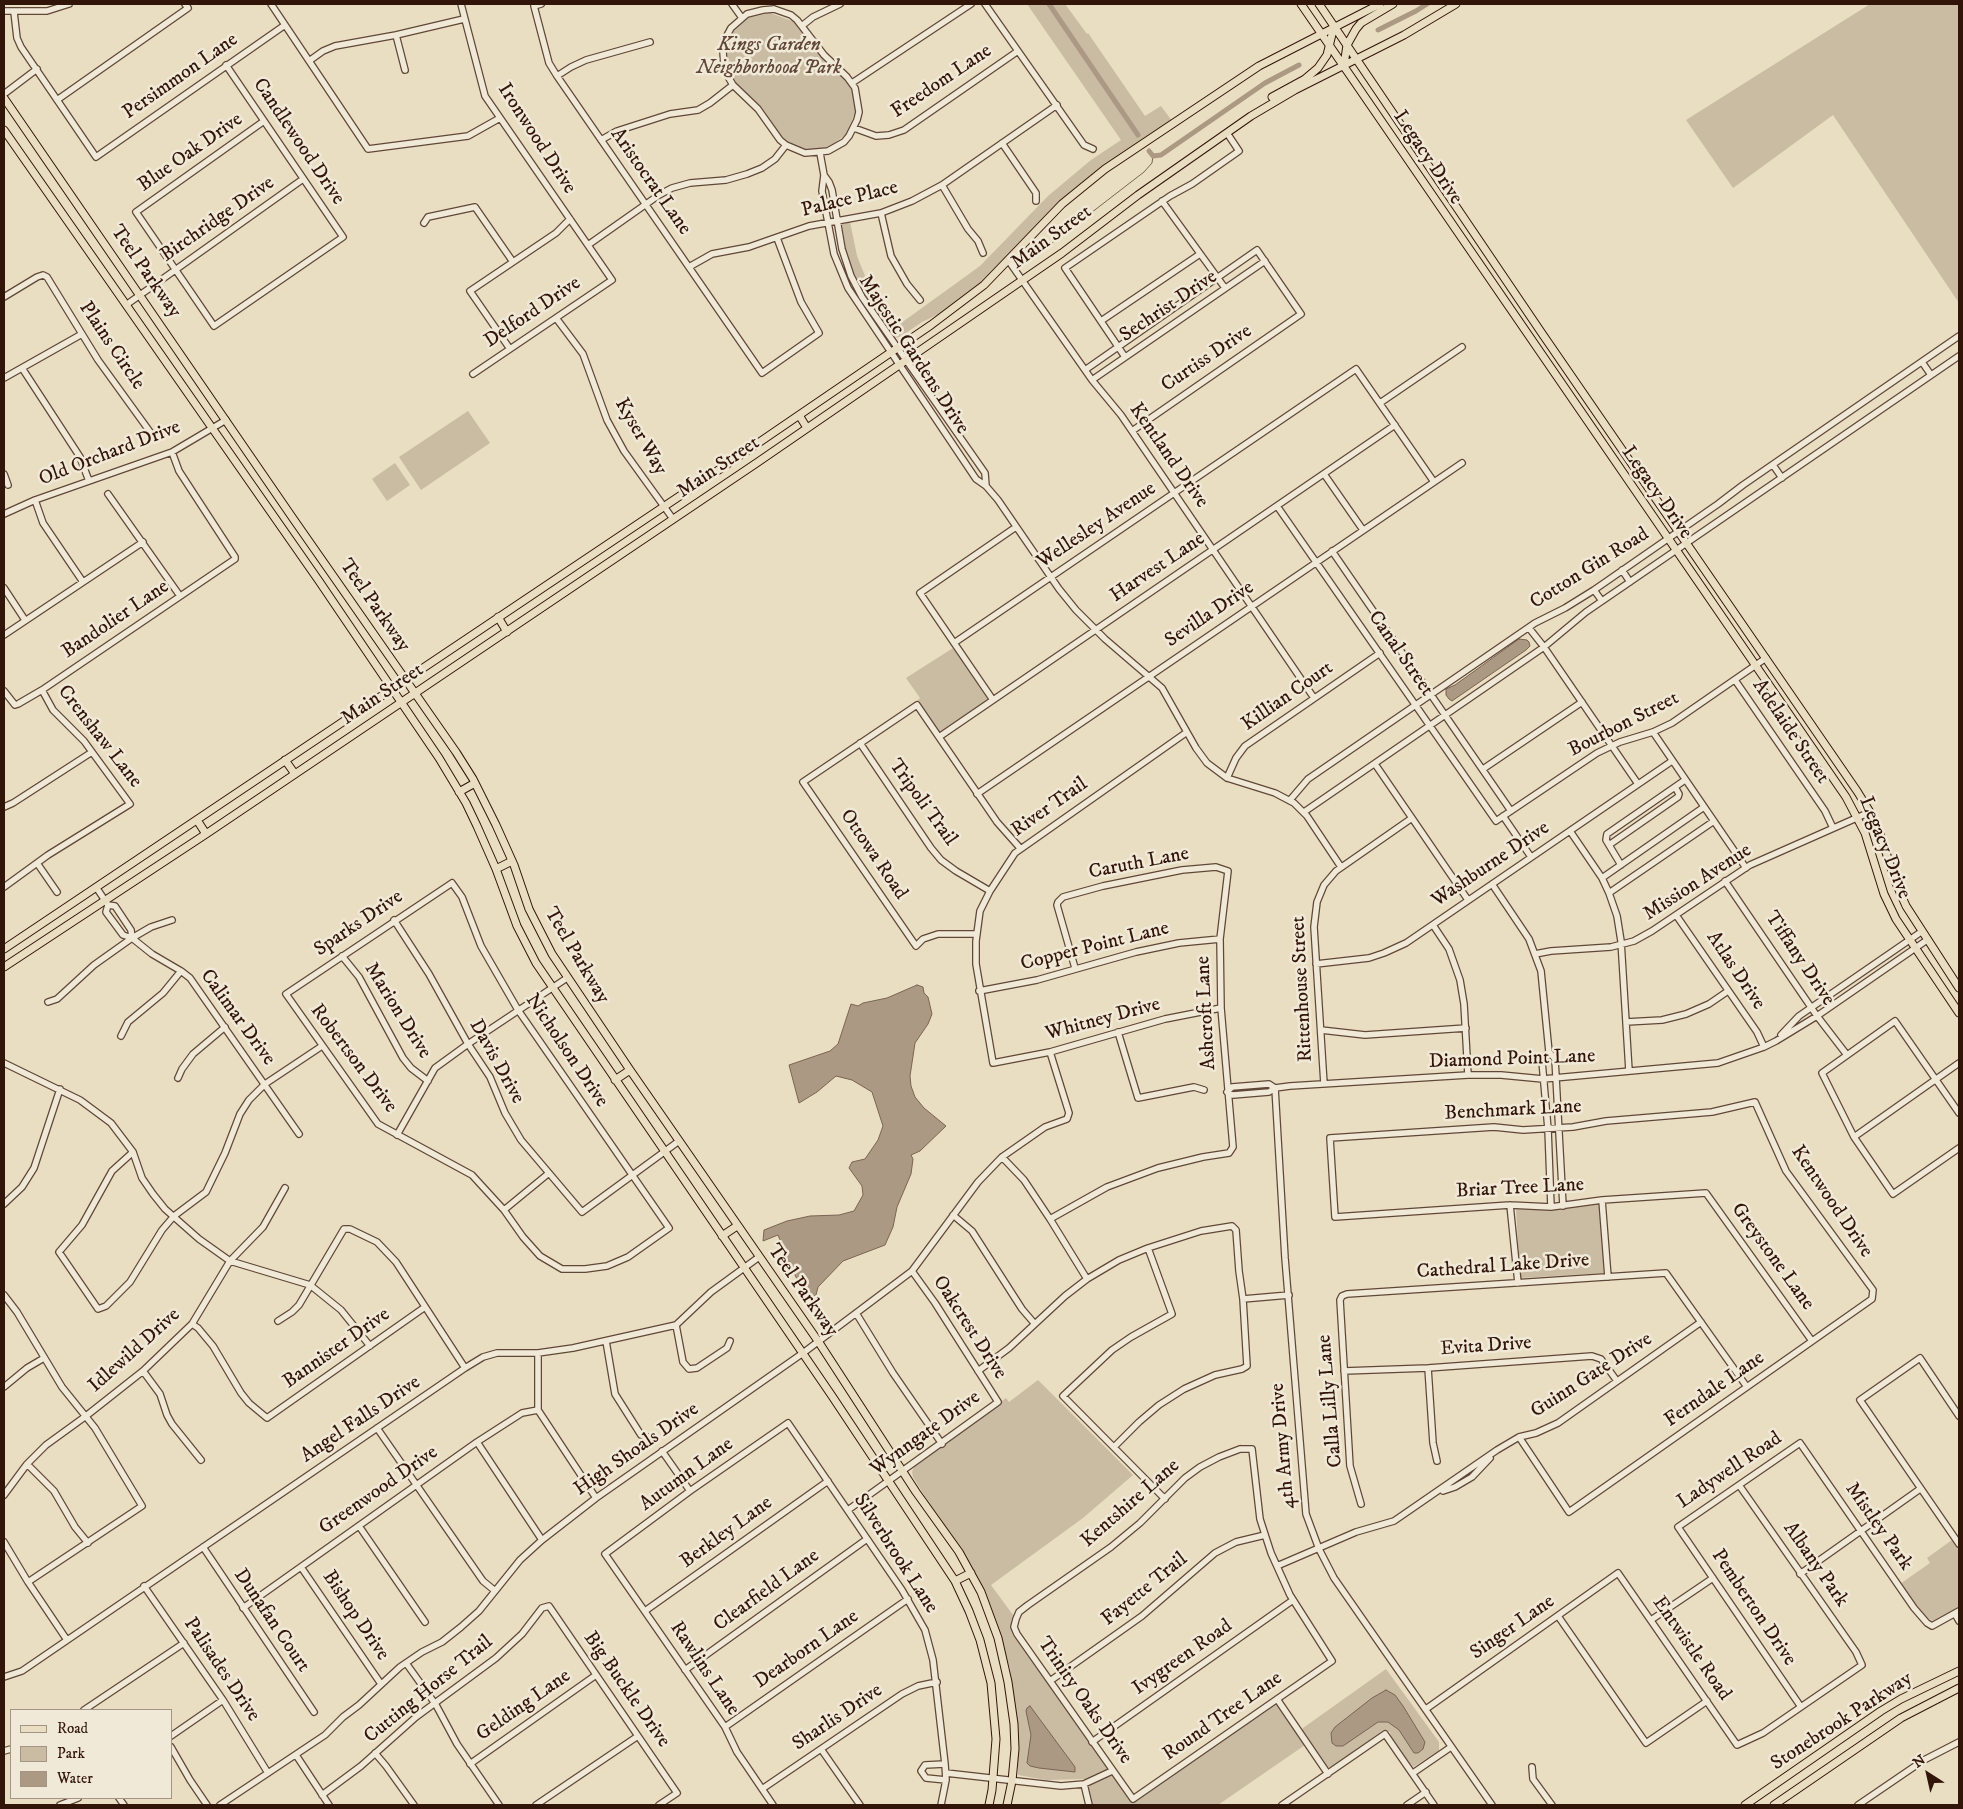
<!DOCTYPE html>
<style>
body{margin:0}
#map{position:relative;width:1963px;height:1809px;overflow:hidden;background:#e9ddc2;font-family:"IM FELL DW Pica",serif}
canvas{display:block}
.frame{position:absolute;inset:0;border:5px solid #321509;pointer-events:none}
.legend{position:absolute;left:10px;top:1709px;width:162px;height:90px;box-sizing:border-box;background:#f1e9d7;border:1px solid #a59485;margin:0;padding:6px 9px;list-style:none;font-size:15px;color:#321509}
.legend li{display:flex;align-items:center;gap:10px;height:25px}
.legend b{width:25px;border:1px solid #a59485}
.north{position:absolute;left:1903px;top:1749px;width:50px;height:50px;-webkit-text-stroke:4px #f1e9d7;paint-order:stroke;rotate:325deg;font-size:14px;font-weight:700;line-height:20px;text-align:center;color:#321509}
.north::after{content:'';display:block;margin:auto;width:18px;height:22px;background:#321509;clip-path:polygon(50% 0,100% 100%,50% 72%,0 100%)}
</style>
<div id="map">
<canvas width="1963" height="1809"></canvas>
<div class="frame"></div>
<ul class="legend">
<li><b style="height:6px;background:#e9ddc2"></b>Road</li>
<li><b style="height:14px;background:#cabba3"></b>Park</li>
<li><b style="height:14px;background:#ab9983"></b>Water</li>
</ul>
<div class="north">N</div>
</div>
<script>
const ctx = document.querySelector('canvas').getContext('2d');
ctx.lineJoin = 'round';
function fillPath(path, color) {
  ctx.fillStyle = color;
  ctx.fill(path, 'evenodd');
}
function shape(rows) {
  const path = new Path2D();
  for (const r of rows) {
    path.moveTo(r[0], r[1]);
    for (let i = 2; i < r.length; i += 2) path.lineTo(r[i], r[i + 1]);
  }
  return path;
}
function trace(path, color, width, dash) {
  ctx.strokeStyle = color;
  ctx.lineWidth = width;
  ctx.lineCap = dash ? 'butt' : 'round';
  ctx.setLineDash(dash || []);
  ctx.stroke(path);
}
function write(font, color, halo, rows, align = 'center') {
  ctx.font = font + ' "IM FELL DW Pica",serif';
  ctx.lineWidth = 5;
  ctx.setLineDash([]);
  ctx.textBaseline = 'middle';
  ctx.strokeStyle = halo;
  ctx.fillStyle = color;
  for (const [text, x, y, turn = 0] of rows) {
    ctx.save();
    ctx.translate(x, y);
    ctx.rotate((+turn || 0) * Math.PI / 180);
    ctx.textAlign = isNaN(turn) ? turn : align;
    if (halo) ctx.strokeText(text, 0, 0);
    ctx.fillText(text, 0, 0);
    ctx.restore();
  }
}
fillPath(shape([
 [1027,4,1065,4,1087,34,1088,33,1145,116,1161,106,1172,121,1099,172,978,285,941,313,922,322,900,337,893,338,865,296,856,279,846,251,842,224,850,222,857,256,869,286,897,326,980,266,1048,196,1091,160,1121,140],
 [1870,4,1959,4,1959,303,1833,115,1733,188,1686,120],
 [770,13,795,22,825,62,844,79,851,89,855,102,855,113,846,134,833,144,822,149,808,150,790,144,782,137,761,106,739,87,730,75,726,65,726,53,733,32,748,18],
 [468,411,490,443,421,490,399,457],
 [395,463,410,485,387,501,372,479],
 [953,648,988,700,940,733,917,701,920,698,906,678],
 [1592,1203,1600,1203,1604,1273,1520,1278,1516,1208,1558,1210],
 [1038,1380,1133,1475,1083,1518,991,1585,1013,1615,1011,1622,1013,1635,1132,1804,1276,1703,1305,1745,1218,1805,1092,1805,1084,1779,1046,1780,1018,1775,1018,1744,1010,1668,982,1590,913,1477,912,1472,914,1467,1006,1398,1009,1402],
 [1952,1540,1959,1550,1959,1607,1933,1621,1925,1617,1900,1584,1930,1563,1927,1558],
 [1386,1669,1439,1742,1439,1751,1413,1767,1392,1740,1390,1732,1383,1730,1333,1767,1328,1767,1302,1730,1303,1728]
]), '#cabba3');
const water = shape([
 [1519,639,1527,640,1529,642,1530,646,1526,650,1452,701,1449,699,1446,695,1446,689,1455,685,1519,639],
 [917,985,923,987,924,993,928,997,932,1014,928,1024,915,1043,910,1076,911,1086,915,1097,924,1108,946,1126,920,1151,911,1155,913,1159,911,1174,897,1207,893,1227,885,1245,843,1261,818,1287,816,1295,808,1299,803,1296,800,1284,792,1270,778,1235,763,1241,764,1230,787,1221,810,1216,839,1215,854,1211,863,1195,862,1186,849,1168,852,1162,865,1159,878,1140,883,1126,872,1092,852,1080,836,1076,817,1092,799,1103,789,1065,830,1051,838,1044,851,1004,858,1006,863,1003,887,998,917,985],
 [1386,1690,1395,1695,1403,1706,1425,1742,1423,1749,1418,1753,1414,1753,1399,1730,1388,1722,1378,1722,1343,1746,1336,1746,1332,1743,1331,1733,1335,1727,1372,1698,1386,1690],
 [1030,1706,1075,1767,1075,1772,1039,1768,1030,1766,1027,1763,1031,1735,1026,1711,1027,1708,1030,1706]
]);
fillPath(water, '#ab9983');
trace(water, '#7b6452', 1);
trace(shape([
 [1030,260,1144,172,1152,163,1153,156]
]), '#7b6452', 1);
trace(shape([
 [1049,4,1138,135],
 [1378,30,1416,11,1427,4],
 [1149,151,1153,156,1161,155,1265,83,1299,65]
]), '#ab9983', 5);
const minor = shape([
 [271,4,368,149,468,136,500,118],
 [461,4,485,96,612,280,473,374],
 [541,4,534,6,549,63,557,76,762,373,819,333,801,302,777,238],
 [732,4,742,18],
 [985,4,1084,145,1093,149],
 [774,9,791,15,797,20,824,55,847,77,855,88,859,112,857,120,849,136,844,142,828,151,805,153,786,145,780,140,758,109,733,85,727,75,724,67,723,51,724,41,731,28,747,14,763,10,774,9],
 [4,11,47,11,69,4],
 [14,12,17,38,21,47,96,157,285,25],
 [803,25,813,17,840,4],
 [396,35,405,70],
 [309,61,323,51,335,46,396,35,464,19],
 [226,65,343,237,214,326,136,212,264,121],
 [557,76,571,67,586,60,650,42],
 [852,83,971,4],
 [4,94,37,69],
 [57,100,188,8,185,4],
 [854,128,876,136,889,135,904,130,1018,51],
 [601,140,617,131,670,114,698,110,710,103,733,85],
 [1002,143,1036,193,1036,201],
 [820,153,824,175,822,191,834,254,848,288,976,479,986,486,998,500,1059,589,1076,610,1105,639,1162,688,1196,748,1207,763,1227,778,1275,793,1294,803,1307,816,1341,867],
 [824,175,829,182,832,190,842,249,851,276,862,297,985,473,986,486],
 [942,185,968,229,978,241,983,253],
 [1162,201,1225,288],
 [881,213,891,256,907,284,920,300],
 [424,223,428,217,475,207,513,262],
 [588,245,659,195,672,188,690,183,726,180,747,174,762,168,775,159,786,145],
 [1008,260,1092,380,1121,415,1314,698],
 [689,267,712,254,749,247,809,226,881,213,912,201,942,185,1057,105],
 [4,297,37,277,43,275,47,277,98,360,153,436],
 [126,305,303,179],
 [556,318,583,354,607,420,624,451,673,519],
 [1101,321,1200,254],
 [510,349,470,291,556,233,570,219],
 [1125,357,1065,268,1170,196,1192,184,1239,151,1227,133],
 [1922,362,1931,375],
 [22,368,80,457,89,481],
 [1085,370,1257,250,1301,314,1132,431],
 [4,378,82,334],
 [1092,380,1265,261],
 [1380,403,1462,347],
 [1773,465,1782,478],
 [4,474,8,485],
 [1324,474,1363,530],
 [108,494,180,596],
 [35,500,43,523,83,582],
 [1277,506,1496,821,1597,753,1620,742,1653,732,1672,723,1766,658],
 [4,514,35,500,172,452,226,420],
 [1332,551,1511,811],
 [1622,570,1630,582],
 [4,588,25,620],
 [1594,590,1602,601],
 [1529,628,1544,647,1638,784],
 [4,635,143,542],
 [954,643,1356,369,1434,482],
 [1735,680,1825,811,1833,828],
 [4,691,15,705,18,704,42,690,235,559,235,557,179,471,172,452],
 [993,700,920,593,1016,527],
 [1187,732,1015,853,990,891,980,911,976,941,976,964,993,1063,1050,1052,1165,1019,1221,1008],
 [1653,732,1746,868],
 [939,737,1395,425],
 [860,743,931,848,941,860,956,871,990,891],
 [1375,764,1468,900],
 [1483,769,1582,702],
 [1227,778,1236,758,1245,746,1380,653],
 [977,794,1462,463],
 [1290,800,1308,779,1535,623,1565,608,1594,590,1718,504,1743,485,1959,336],
 [4,807,13,803,92,752],
 [1304,812,1544,647,1586,612,1959,356],
 [1503,816,1531,857],
 [1570,831,1602,878,1609,893,1617,916,1621,941,1629,1071],
 [1609,845,1678,797,1679,794,1675,787],
 [37,863,57,892],
 [1621,865,1606,840,1607,834,1685,780],
 [1602,878,1704,807],
 [1725,881,1817,1016,1847,1055],
 [452,883,462,897,481,946,518,1010,669,1228,628,1257,607,1266,585,1269,562,1269,540,1256,523,1237,504,1210,472,1175,378,1124,286,994,452,883],
 [1492,884,1529,939,1541,971,1549,1052,1555,1059,1563,1206],
 [4,887,48,855,130,804,84,741,53,710,42,690],
 [96,887,108,905,115,906,131,930,132,938],
 [1609,893,1714,821],
 [108,905,106,912,123,935,132,938,152,954,181,971,190,978,299,1134],
 [1676,915,1757,1032,1764,1047],
 [394,920,429,974,468,1044,490,1077,505,1113,521,1140,582,1212,679,1141],
 [1433,925,1449,949,1460,980,1464,1004,1468,1075],
 [977,934,938,934,923,939,916,946,803,782,917,705,997,822,1020,848],
 [1535,954,1551,951,1611,947,1634,941,1652,931,1750,865,1870,812],
 [342,956,359,977,403,1058,411,1068,428,1081],
 [1316,964,1369,958,1384,953,1406,943,1672,761],
 [979,991,1037,980,1136,952,1179,943,1220,939],
 [48,1002,57,999,94,965,132,938,151,927,172,920],
 [1626,1022,1662,1020,1686,1014,1709,1004,1728,991],
 [1321,1030,1365,1035,1466,1028],
 [1118,1032,1138,1098,1194,1087,1204,1090],
 [1781,1035,1799,1016,1921,932],
 [121,1036,128,1022,163,993,181,971],
 [1549,1052,1542,1061,1548,1129,1551,1207],
 [4,1063,80,1100,111,1123,133,1152,142,1178,153,1194,165,1209,199,1239,230,1261,310,1285,341,1310,370,1346],
 [178,1078,182,1069,193,1054,225,1027],
 [1324,1084,1314,927,1317,902,1324,885,1336,871,1412,818],
 [1275,1088,1269,1084,1232,1087,1227,1092,1233,1095,1269,1092,1275,1088,1290,1086,1468,1075,1501,1075,1543,1079,1718,1063,1764,1047,1776,1041,1817,1016,1927,940],
 [1275,1088,1285,1258,1306,1514,1319,1549,1334,1578,1492,1805],
 [1959,1113,1895,1021,1822,1073,1854,1137,1893,1194,1959,1148],
 [397,1135,435,1068,468,1044,567,978],
 [1854,1137,1959,1063],
 [133,1152,112,1171,82,1225,59,1252,98,1309,106,1306,130,1282,162,1230,174,1216,206,1192,225,1153,240,1114,249,1100,265,1084,322,1046],
 [1002,1157,1024,1180,1050,1219,1087,1279],
 [1602,1200,1608,1277],
 [4,1204,22,1187,34,1168,60,1089],
 [1510,1205,1518,1283],
 [504,1210,549,1173],
 [953,1215,972,1231,1022,1309,1034,1323],
 [1050,1219,1107,1187,1158,1168,1203,1157,1229,1153,1233,1147,1221,1008,1220,939,1228,871,1216,867,1182,870,1103,886,1063,897,1058,902,1057,905,1075,968],
 [1148,1248,1172,1314,1131,1337,1112,1350,1063,1396,1165,1499],
 [4,1295,17,1312,62,1387,95,1428,142,1506,28,1582],
 [1243,1299,1289,1295],
 [856,1313,893,1373,942,1444],
 [278,1321,292,1312,299,1305,344,1229,350,1229,377,1242,396,1262,465,1368],
 [192,1324,198,1328,213,1346,241,1393,249,1403,267,1418,425,1307],
 [676,1325,683,1362,689,1369,697,1368,727,1348,730,1341],
 [606,1341,615,1394,641,1435,650,1438],
 [538,1353,538,1410,596,1498],
 [1428,1368,1433,1443,1437,1461],
 [143,1371,160,1394,167,1415,172,1424,201,1460],
 [978,1371,1009,1348,1065,1296,1087,1279,1119,1260,1148,1248,1201,1231,1232,1226,1236,1230,1239,1271,1243,1299,1247,1366,1242,1369,1215,1375,1184,1389,1159,1405,1139,1422,1114,1447],
 [1344,1371,1428,1368,1592,1356,1601,1359,1617,1381],
 [4,1387,27,1368,44,1358],
 [1959,1416,1920,1358,1860,1400,1959,1544],
 [377,1428,483,1581,494,1590],
 [1519,1437,1569,1512,1872,1299,1873,1290,1786,1171,1755,1102,1712,1112,1606,1121,1573,1127,1523,1130,1494,1127,1330,1138,1335,1217,1510,1205,1551,1207,1602,1200,1706,1193,1812,1341],
 [477,1442,542,1540],
 [1240,1449,1252,1449,1260,1519,1271,1553,1290,1595,1332,1661,1133,1799,1017,1634,1014,1627,1016,1619,1019,1612,1028,1605,1111,1547,1140,1523,1185,1478,1200,1467,1219,1457,1240,1449],
 [662,1451,690,1491],
 [27,1464,54,1491,75,1527,88,1543],
 [1443,1491,1455,1487,1472,1477,1490,1458],
 [4,1495,27,1464,46,1445,86,1416,143,1371,192,1324,230,1261,263,1227,285,1188],
 [1361,1504,1350,1466,1340,1300,1342,1296,1347,1294,1666,1273,1747,1387],
 [848,1510,998,1402,935,1303,912,1271],
 [359,1526,425,1622],
 [4,1542,28,1582,67,1640],
 [203,1547,314,1712],
 [1277,1566,1356,1532,1394,1521,1497,1450,1519,1437,1536,1433,1558,1423,1701,1322],
 [301,1567,381,1684],
 [1800,1574,1920,1489],
 [144,1586,223,1700,268,1773],
 [243,1608,477,1442,522,1413,538,1410],
 [645,1611,828,1481],
 [1955,1614,1959,1621],
 [1558,1616,1646,1743,1707,1701],
 [1651,1620,1713,1578],
 [406,1663,436,1705,457,1744,499,1805],
 [685,1670,867,1539],
 [4,1677,22,1671,465,1368,483,1357,497,1353,538,1353,573,1348,676,1325,711,1292,759,1257],
 [1050,1681,1142,1616,1215,1553,1236,1542,1265,1535],
 [1277,1699,1328,1774],
 [1801,1707,1678,1527,1800,1443,1914,1608,1927,1623,1932,1626,1959,1611],
 [1426,1709,1618,1573,1737,1745,1763,1733,1862,1665,1856,1652,1739,1485],
 [84,1710,184,1643],
 [725,1727,908,1599],
 [171,1736,223,1700],
 [1092,1742,1293,1600],
 [171,1747,190,1780,207,1805],
 [821,1749,860,1805],
 [4,1751,11,1749],
 [375,1753,386,1766,414,1805],
 [296,1755,329,1805],
 [470,1764,596,1675],
 [945,1764,925,1765,921,1771,926,1778,946,1780],
 [1532,1767,1533,1779,1552,1805],
 [946,1773,1061,1786,1084,1784,1112,1771],
 [1413,1773,1451,1747],
 [1084,1784,1089,1805],
 [762,1789,902,1694,918,1686,937,1682],
 [322,1795,361,1766,416,1717,496,1658,522,1634,542,1608,549,1606,677,1793,659,1805],
 [119,1798,124,1805],
 [60,1805,78,1798],
 [220,1805,325,1735,343,1717,359,1705,400,1667,422,1652,442,1642,461,1627,479,1611,520,1560,542,1540,596,1498,803,1353,912,1271,978,1182,1002,1157,1045,1127,1067,1119,1069,1113,1050,1052],
 [536,1805,638,1736],
 [773,1805,737,1752,725,1727,605,1554,690,1491,788,1423,902,1590,925,1630,933,1660,945,1764,946,1780,941,1805],
 [1282,1805,1385,1734,1434,1805],
 [1407,1805,1426,1792],
 [1858,1805,1924,1760,1959,1742]
]);
const major = shape([
 [1301,4,1846,797,1865,833,1884,894,1896,919,1959,1013],
 [1319,4,1541,332,1857,791,1870,812,1880,834,1896,883,1906,906,1959,988],
 [1344,65,1347,45,1356,29,1361,23,1393,4],
 [1272,97,1305,79,1318,68,1327,55,1334,26],
 [4,98,292,517,456,752,473,779,496,825,514,865,529,909,552,954,630,1070,818,1341,916,1492,959,1552,981,1592,998,1638,1008,1682,1014,1724,1015,1749,1012,1781,1007,1805],
 [4,130,319,581,439,758,466,803,477,826,496,869,517,926,536,963,832,1396,955,1581,969,1611,980,1640,991,1683,996,1739,992,1790,989,1805],
 [799,415,807,428],
 [498,617,507,632],
 [285,760,295,774],
 [459,792,475,783],
 [197,820,206,834],
 [496,869,512,861],
 [4,949,726,465,931,325,984,285,1062,204,1105,169,1259,66,1380,4],
 [4,967,206,834,758,462,1062,253,1138,195,1251,116,1295,90,1404,35,1456,4],
 [615,1080,630,1070],
 [722,1236,737,1226],
 [955,1581,971,1573],
 [1745,1805,1881,1711,1901,1699,1959,1671],
 [1774,1805,1901,1718,1959,1688]
]);
trace(minor, '#604737', 8);
trace(major, '#321509', 9);
trace(minor, '#f1e9d7', 5.5);
trace(major, '#e9ddc2', 7);
write('italic 20px', '#604737', '#f1e9d7', [
 ["Kings Garden",769,46],
 ["Neighborhood Park",769,69]
]);
write('20px', '#321509', '#f1e9d7', [
 ["Persimmon Lane",181,77,-35],
 ["Freedom Lane",942,82,-34],
 ["Ironwood Drive",536,139,57],
 ["Candlewood Drive",298,142,56],
 ["Blue Oak Drive",191,153,-35],
 ["Legacy Drive",1427,158,56],
 ["Aristocrat Lane",650,182,55],
 ["Palace Place",850,200,-14],
 ["Birchridge Drive",218,220,-35],
 ["Main Street",1052,238,-36],
 ["Teel Parkway",145,272,55],
 ["Sechrist Drive",1169,307,-34],
 ["Delford Drive",533,313,-34],
 ["Plains Circle",111,346,56],
 ["Majestic Gardens Drive",913,355,57],
 ["Curtiss Drive",1207,359,-34],
 ["Kyser Way",640,437,60],
 ["Old Orchard Drive",110,454,-21],
 ["Kentland Drive",1168,456,55],
 ["Main Street",719,468,-34],
 ["Legacy Drive",1656,493,55],
 ["Wellesley Avenue",1097,526,-34],
 ["Harvest Lane",1158,568,-34],
 ["Cotton Gin Road",1590,569,-32],
 ["Teel Parkway",374,606,55],
 ["Sevilla Drive",1210,615,-34],
 ["Bandolier Lane",116,620,-34],
 ["Canal Street",1400,654,55],
 ["Main Street",383,695,-34],
 ["Killian Court",1288,697,-35],
 ["Bourbon Street",1624,725,-27],
 ["Adelaide Street",1790,732,56],
 ["Crenshaw Lane",99,737,52],
 ["Tripoli Trail",922,803,54],
 ["River Trail",1050,808,-35],
 ["Legacy Drive",1884,848,68],
 ["Ottowa Road",873,855,56],
 ["Caruth Lane",1139,864,-11],
 ["Washburne Drive",1491,865,-34],
 ["Mission Avenue",1698,883,-33],
 ["Sparks Drive",359,924,-34],
 ["Copper Point Lane",1095,947,-14],
 ["Teel Parkway",576,956,59],
 ["Tiffany Drive",1799,959,56],
 ["Atlas Drive",1735,971,56],
 ["Rittenhouse Street",1303,989,-93],
 ["Marion Drive",397,1011,58],
 ["Ashcroft Lane",1207,1013,-93],
 ["Calimar Drive",237,1018,54],
 ["Whitney Drive",1103,1020,-15],
 ["Nicholson Drive",566,1051,56],
 ["Robertson Drive",353,1059,53],
 ["Diamond Point Lane",1512,1060,-2],
 ["Davis Drive",496,1062,61],
 ["Benchmark Lane",1513,1111,-3],
 ["Briar Tree Lane",1520,1189,-3],
 ["Kentwood Drive",1831,1202,56],
 ["Greystone Lane",1772,1257,54],
 ["Cathedral Lake Drive",1503,1267,-4],
 ["Teel Parkway",802,1291,55],
 ["Oakcrest Drive",969,1328,57],
 ["Evita Drive",1486,1347,-4],
 ["Bannister Drive",337,1349,-35],
 ["Idlewild Drive",135,1351,-42],
 ["Guinn Gate Drive",1592,1376,-33],
 ["Ferndale Lane",1715,1390,-35],
 ["Calla Lilly Lane",1331,1401,-95],
 ["Angel Falls Drive",361,1420,-34],
 ["Wynngate Drive",926,1434,-36],
 ["4th Army Drive",1284,1446,-95],
 ["High Shoals Drive",637,1450,-35],
 ["Ladywell Road",1730,1471,-34],
 ["Autumn Lane",687,1475,-36],
 ["Greenwood Drive",379,1491,-35],
 ["Kentshire Lane",1131,1504,-41],
 ["Mistley Park",1878,1527,55],
 ["Berkley Lane",727,1533,-36],
 ["Silverbrook Lane",895,1554,57],
 ["Albany Park",1815,1565,55],
 ["Fayette Trail",1145,1590,-39],
 ["Clearfield Lane",767,1591,-36],
 ["Pemberton Drive",1753,1608,56],
 ["Bishop Drive",355,1616,56],
 ["Dunafan Court",271,1621,56],
 ["Singer Lane",1513,1628,-35],
 ["Entwistle Road",1691,1649,55],
 ["Dearborn Lane",807,1650,-35],
 ["Ivygreen Road",1183,1658,-35],
 ["Rawlins Lane",704,1669,56],
 ["Palisades Drive",221,1670,56],
 ["Cutting Horse Trail",429,1690,-39],
 ["Big Buckle Drive",626,1690,55],
 ["Trinity Oaks Drive",1084,1701,55],
 ["Gelding Lane",524,1706,-35],
 ["Round Tree Lane",1223,1717,-35],
 ["Sharlis Drive",838,1718,-34],
 ["Stonebrook Parkway",1842,1722,-33]
]);
</script>
